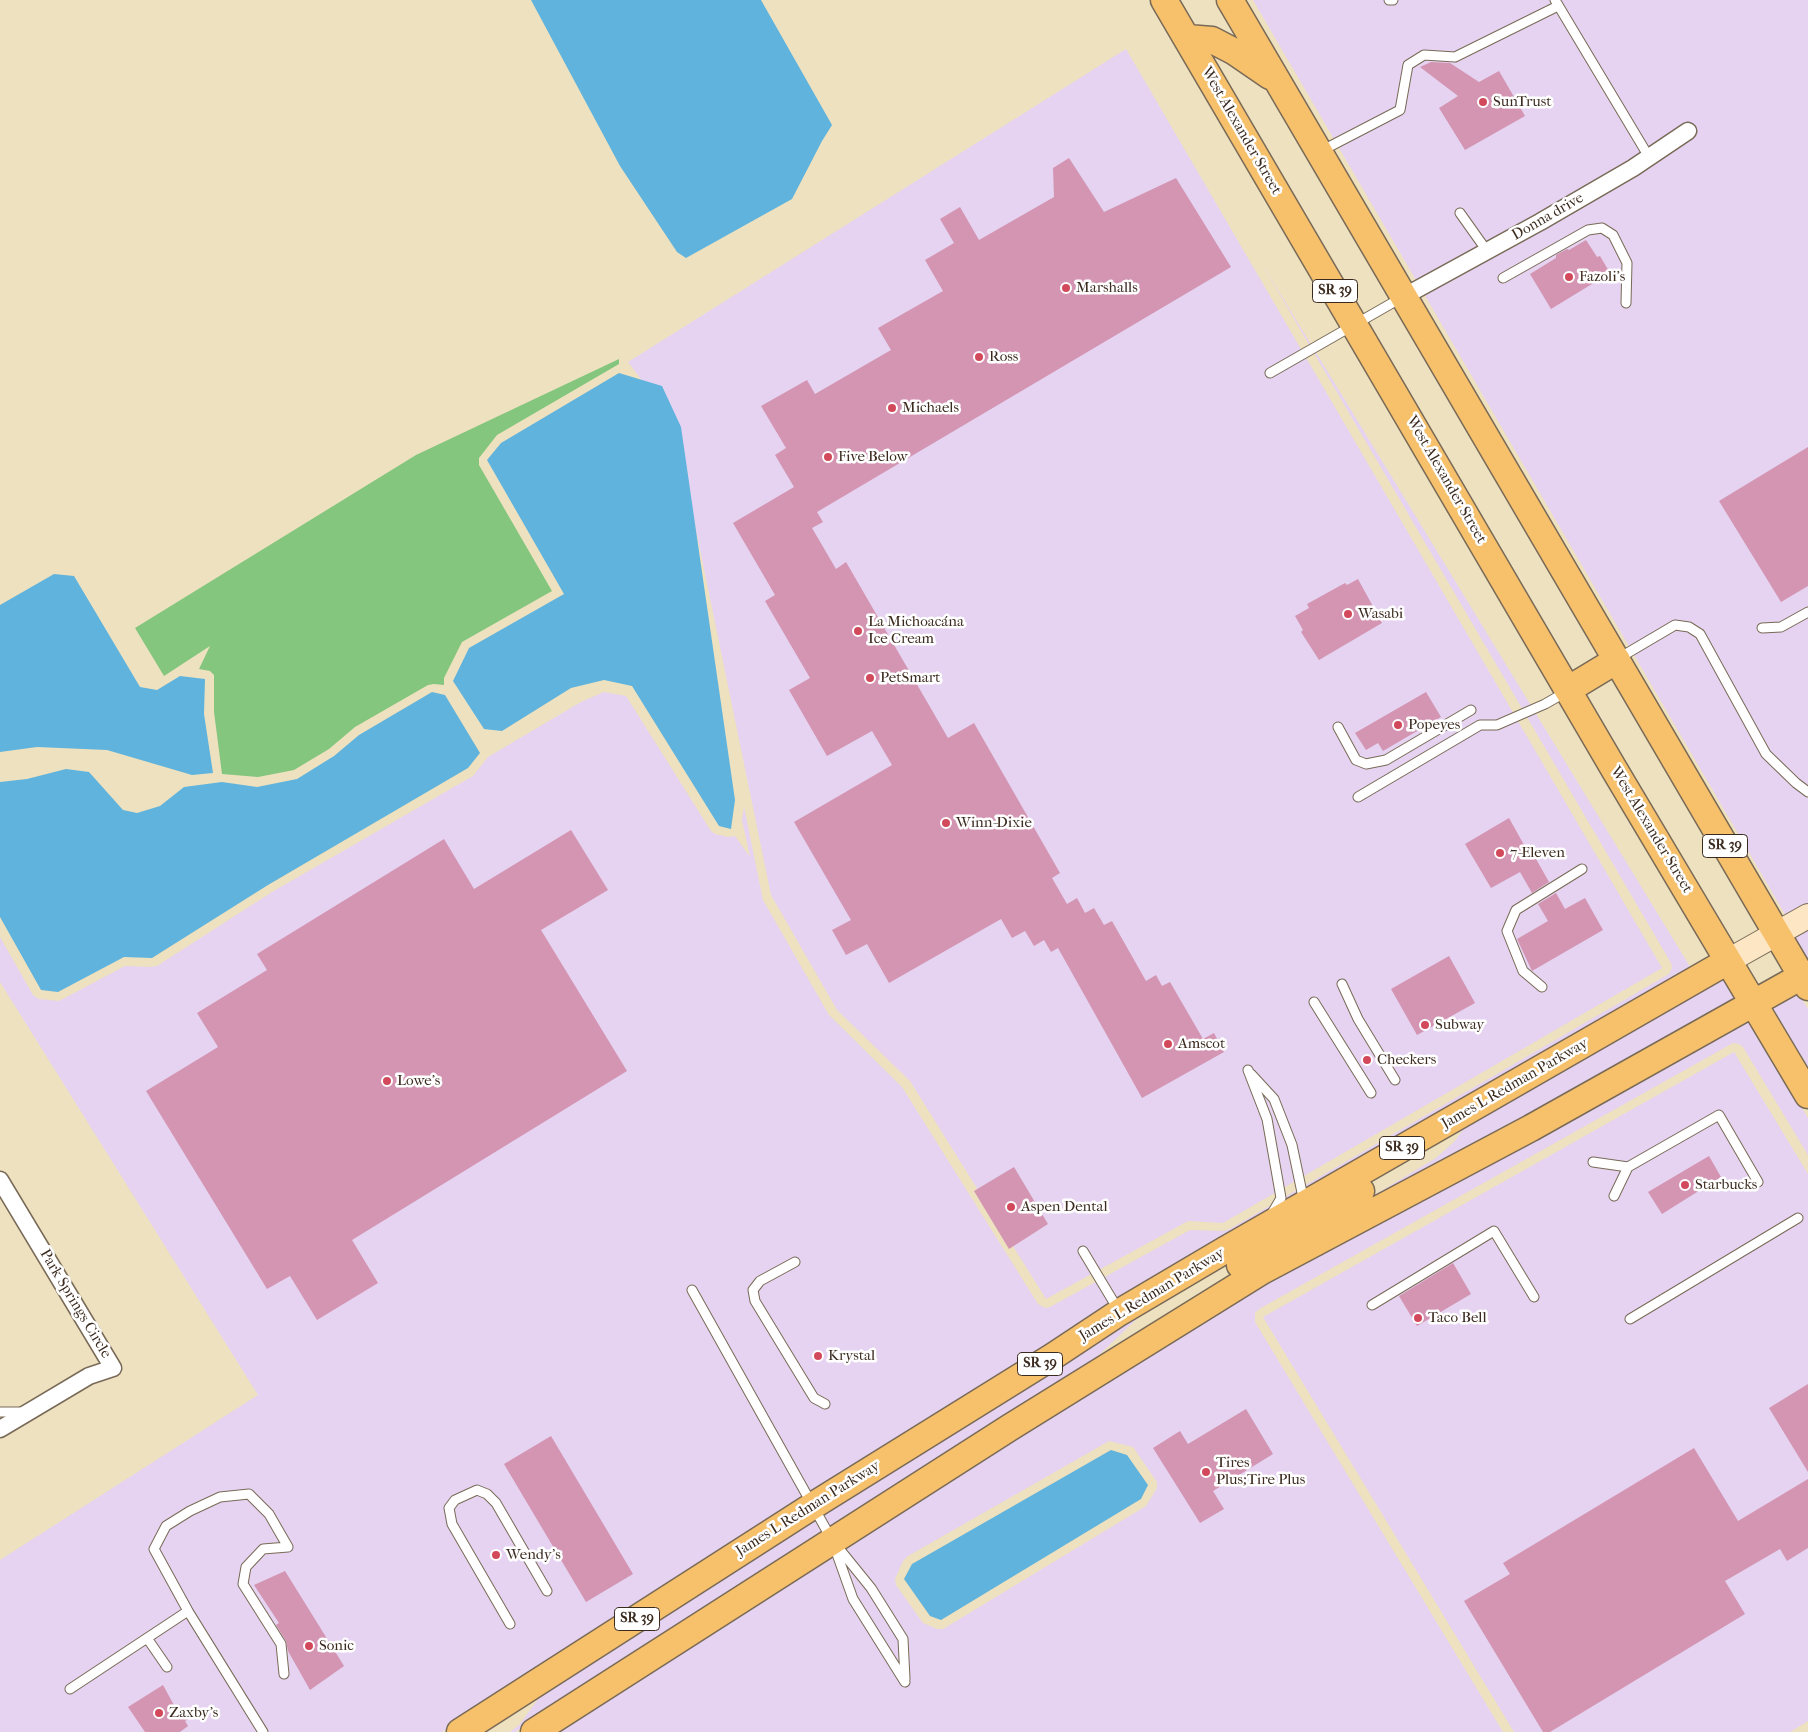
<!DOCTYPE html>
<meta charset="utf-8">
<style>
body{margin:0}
canvas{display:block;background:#ede1c0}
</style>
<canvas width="1808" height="1732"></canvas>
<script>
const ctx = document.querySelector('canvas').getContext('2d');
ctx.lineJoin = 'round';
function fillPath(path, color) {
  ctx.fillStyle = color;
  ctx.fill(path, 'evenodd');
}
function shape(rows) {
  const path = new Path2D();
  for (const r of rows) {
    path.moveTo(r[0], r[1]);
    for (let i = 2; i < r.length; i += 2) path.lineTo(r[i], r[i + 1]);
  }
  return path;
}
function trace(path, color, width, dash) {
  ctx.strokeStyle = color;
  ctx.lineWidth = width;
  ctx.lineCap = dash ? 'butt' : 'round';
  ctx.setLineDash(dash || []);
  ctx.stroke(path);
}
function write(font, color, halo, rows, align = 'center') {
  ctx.font = font + ' "IM FELL French Canon",serif';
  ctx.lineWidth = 5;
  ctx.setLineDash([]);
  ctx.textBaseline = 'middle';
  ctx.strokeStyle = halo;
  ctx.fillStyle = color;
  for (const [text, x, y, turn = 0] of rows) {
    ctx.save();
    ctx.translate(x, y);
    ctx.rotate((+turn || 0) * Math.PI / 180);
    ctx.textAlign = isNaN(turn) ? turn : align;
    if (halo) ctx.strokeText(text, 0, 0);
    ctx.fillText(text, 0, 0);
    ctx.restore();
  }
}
fillPath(shape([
 [1253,0,1808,0,1808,904,1786,916],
 [1126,49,1662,968,1223,1223,1188,1221,1046,1299,910,1081,837,1010,771,895,674,423,628,362],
 [1259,259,1692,970,1462,1102,1458,1100,1454,1107,1303,1194,1297,1193,1296,1198,442,1732,0,1732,0,1560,258,1395,0,982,0,937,33,995,39,999,59,1001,125,966,150,967,157,966,272,892,473,776,488,757,581,702,604,692,626,696,711,831,715,834,728,837,735,836,750,857,742,820,744,807,763,900,829,1015,902,1087,1038,1304,1045,1308,1050,1307,1190,1230,1222,1231,1228,1230,1669,974,1672,968,1671,963],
 [1808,927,1808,960,1806,961,1792,936],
 [1723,975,1738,999,1526,1119,1346,1212,1436,1158,1455,1141,1468,1122],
 [1796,990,1808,1009,1808,1073,1767,1006],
 [1748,1017,1808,1118,1808,1155,1743,1047,1739,1044,1733,1043,1259,1309,1255,1313,1255,1322,1503,1732,551,1732,1208,1316,1317,1254,1324,1254,1325,1249],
 [1109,1441,1133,1447,1157,1482,1157,1488,1146,1506,943,1629,937,1629,923,1623,896,1585,895,1579,903,1561,908,1556],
 [1734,1052,1808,1174,1808,1721,1790,1732,1514,1732,1263,1317],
 [1142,1314,1082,1371,1003,1419,515,1732,510,1732,519,1725,545,1690,1125,1321]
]), '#e5d3f1');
fillPath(shape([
 [619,359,619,364,497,435,479,458,479,465,552,591,462,642,444,678,444,685,434,684,428,685,355,727,329,749,294,770,258,777,222,774,214,712,214,675,210,671,199,669,210,646,164,676,135,628,416,455]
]), '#84c67e');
fillPath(shape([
 [531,0,761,0,832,125,822,141,792,199,686,258,677,252,620,166],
 [619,373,662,386,681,427,735,800,731,829,719,826,632,686,604,680,571,688,502,731,484,729,453,681,469,648,564,594,487,460,501,443],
 [54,574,74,576,140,687,157,690,180,676,205,679,204,714,213,773,192,775,107,750,37,747,0,752,0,605],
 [432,692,445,695,480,753,468,768,268,885,152,958,124,957,58,992,41,990,0,917,0,782,27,779,66,769,89,772,123,810,137,813,160,806,184,787,222,782,257,787,297,779,334,756,359,735],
 [1111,1450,1127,1455,1148,1485,1141,1499,941,1620,930,1616,904,1579,912,1564]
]), '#60b3dc');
fillPath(shape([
 [1431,62,1450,63,1479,82,1499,71,1525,116,1465,150,1439,108,1458,96,1420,67],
 [1069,158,1104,212,1176,178,1231,267,817,512,823,522,812,528,836,569,846,562,948,738,974,723,1060,873,1052,878,1067,904,1077,898,1085,913,1094,908,1104,925,1112,921,1146,981,1156,975,1162,986,1170,982,1203,1039,1214,1033,1224,1052,1142,1098,1058,948,1051,952,1044,940,1034,946,1025,931,1012,938,1001,919,889,983,867,944,846,955,832,930,851,920,794,822,892,765,872,731,827,756,789,690,810,678,765,601,775,595,733,523,794,487,775,455,786,448,761,406,807,380,815,394,891,350,878,328,943,291,925,260,954,243,940,219,960,207,979,240,1054,197,1053,168],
 [1586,240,1597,257,1600,256,1610,273,1551,309,1530,274,1556,258,1556,255,1567,249,1569,250],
 [1808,447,1808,586,1781,602,1719,501],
 [1358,579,1382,623,1319,660,1301,632,1303,630,1295,616,1309,608,1307,604,1345,583,1347,585],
 [1426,692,1441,717,1383,751,1378,743,1366,750,1355,733],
 [1509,818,1528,852,1531,850,1549,882,1532,893,1520,872,1491,888,1465,844],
 [571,830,608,890,541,930,627,1071,352,1240,378,1283,317,1320,290,1276,267,1289,146,1091,218,1047,197,1013,267,970,257,954,444,839,474,889],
 [1556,893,1565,909,1585,898,1603,930,1532,971,1517,939,1548,921,1538,904],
 [1449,956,1475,1003,1417,1035,1391,989],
 [1709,1156,1721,1177,1662,1214,1648,1192],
 [1014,1167,1048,1224,1009,1249,974,1191],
 [1453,1263,1471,1294,1417,1326,1399,1296],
 [1808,1384,1808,1472,1769,1408],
 [1246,1409,1273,1454,1213,1491,1224,1509,1200,1523,1153,1448,1180,1431,1188,1444],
 [551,1436,633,1574,586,1602,504,1464],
 [1694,1448,1738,1521,1808,1479,1808,1548,1787,1561,1780,1549,1725,1581,1745,1614,1550,1732,1543,1732,1464,1601,1510,1574,1503,1563],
 [285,1571,344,1666,310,1690,288,1651,286,1641,276,1625,279,1623,254,1585],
 [163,1685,175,1707,179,1704,189,1719,185,1721,188,1726,180,1732,145,1732,128,1707]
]), '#d395b2');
const lane = shape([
 [1389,0,1393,0],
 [1555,0,1649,157],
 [1321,151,1400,110,1408,65,1424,55,1455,57,1558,6],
 [1460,213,1487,251],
 [1503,278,1588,230,1602,228,1613,235,1627,263,1626,303],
 [1270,373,1401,298],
 [1762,628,1781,627,1808,612],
 [1619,658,1675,625,1689,627,1700,634,1766,754,1796,783,1808,792],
 [1338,727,1356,760,1366,764,1386,760,1471,710],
 [1358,797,1480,725,1497,725,1545,704,1566,692],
 [1342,984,1358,1019,1395,1080],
 [1542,987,1523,971,1507,931,1516,910,1582,869],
 [1314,1002,1371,1093],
 [1248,1070,1267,1119,1278,1181,1281,1198,1271,1215],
 [1251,1074,1274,1099,1292,1145,1304,1202],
 [1593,1162,1628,1167],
 [1614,1196,1628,1167,1719,1115,1758,1182],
 [1083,1251,1119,1311],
 [795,1262,760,1281,753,1290,755,1301,814,1398,825,1404],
 [692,1290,832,1540,853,1599,905,1682],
 [1372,1305,1494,1231,1534,1297],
 [1630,1319,1798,1218],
 [0,1412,24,1412],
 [837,1546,871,1588,903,1639,905,1679],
 [188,1611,154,1549,166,1526,190,1511,220,1497,249,1494,269,1514,288,1547,263,1549,246,1567,243,1584,281,1644,284,1674],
 [510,1624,452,1524,449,1508,455,1500,477,1490,487,1494,496,1503,547,1591],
 [147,1638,167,1667],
 [70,1689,188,1611,263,1732]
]);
const street = shape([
 [1403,297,1540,222,1633,168,1688,131],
 [0,1180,113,1368,89,1376,0,1429]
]);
const secondary = shape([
 [1728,961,1808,916]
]);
const primary = shape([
 [1164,0,1614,769,1808,1095],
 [1230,0,1808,987],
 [1187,38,1212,40,1235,52,1270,76],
 [1569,689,1617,660],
 [1315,1243,1316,1231,1324,1219,1341,1203,1361,1191],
 [1240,1265,1282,1239,1302,1217,1303,1210],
 [460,1732,814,1505,1052,1357,1120,1312,1225,1250,1728,961],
 [534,1732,1009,1428,1262,1271,1531,1128,1802,976]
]);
trace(lane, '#796a57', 11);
trace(street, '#796a57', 19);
trace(secondary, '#796a57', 26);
trace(primary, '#796a57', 29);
trace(lane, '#fff', 9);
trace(street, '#fff', 16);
trace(secondary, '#fce6c4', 24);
trace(primary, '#f7c06b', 26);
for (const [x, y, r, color] of [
 [1483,102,5,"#d1495b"],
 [1569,277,5,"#d1495b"],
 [1066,288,5,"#d1495b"],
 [979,357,5,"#d1495b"],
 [892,408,5,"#d1495b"],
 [828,457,5,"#d1495b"],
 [1348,614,5,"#d1495b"],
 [858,631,5,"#d1495b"],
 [870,678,5,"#d1495b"],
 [1398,725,5,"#d1495b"],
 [946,823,5,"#d1495b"],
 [1500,853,5,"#d1495b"],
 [1425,1025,5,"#d1495b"],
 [1168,1044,5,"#d1495b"],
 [1367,1060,5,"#d1495b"],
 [387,1081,5,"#d1495b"],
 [1685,1185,5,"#d1495b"],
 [1011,1207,5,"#d1495b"],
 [1418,1318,5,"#d1495b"],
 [818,1356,5,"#d1495b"],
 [1206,1472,5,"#d1495b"],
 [496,1555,5,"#d1495b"],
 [309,1646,5,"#d1495b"],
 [159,1713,5,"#d1495b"]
]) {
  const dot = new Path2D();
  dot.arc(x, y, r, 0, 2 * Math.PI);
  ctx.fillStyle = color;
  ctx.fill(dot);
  trace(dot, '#fff', 2);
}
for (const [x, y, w] of [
 [1335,291,45],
 [1725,846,45],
 [1402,1148,45],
 [1040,1364,45],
 [637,1619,45]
]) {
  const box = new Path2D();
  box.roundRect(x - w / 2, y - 11.5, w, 23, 4);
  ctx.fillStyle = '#fff';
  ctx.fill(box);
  trace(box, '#3b2a1e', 1);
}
write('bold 14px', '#3b2a1e', null, [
 ["SR 39",1335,291],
 ["SR 39",1725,846],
 ["SR 39",1402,1148],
 ["SR 39",1040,1364],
 ["SR 39",637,1619]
]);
write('15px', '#3b2a1e', '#fff', [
 ["SunTrust",1493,102],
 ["Fazoli's",1579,277],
 ["Marshalls",1076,288],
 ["Ross",989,357],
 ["Michaels",902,408],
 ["Five Below",838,457],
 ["Wasabi",1358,614],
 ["La Michoacána",868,622],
 ["Ice Cream",868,639],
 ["PetSmart",880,678],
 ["Popeyes",1408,725],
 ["Winn-Dixie",956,823],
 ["7-Eleven",1510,853],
 ["Subway",1435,1025],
 ["Amscot",1178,1044],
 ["Checkers",1377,1060],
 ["Lowe's",397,1081],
 ["Starbucks",1695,1185],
 ["Aspen Dental",1021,1207],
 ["Taco Bell",1428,1318],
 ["Krystal",828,1356],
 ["Tires",1216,1463],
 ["Plus;Tire Plus",1216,1480],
 ["Wendy's",506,1555],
 ["Sonic",319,1646],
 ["Zaxby's",169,1713]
], 'left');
write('15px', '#3b2a1e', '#fff', [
 ["West Alexander Street",1241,131,60],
 ["Donna drive",1548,217,-30],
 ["West Alexander Street",1446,480,60],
 ["West Alexander Street",1651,830,59],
 ["James L Redman Parkway",1515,1084,-30],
 ["James L Redman Parkway",1152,1295,-31],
 ["Park Springs Circle",75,1304,59],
 ["James L Redman Parkway",808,1509,-32]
]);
</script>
